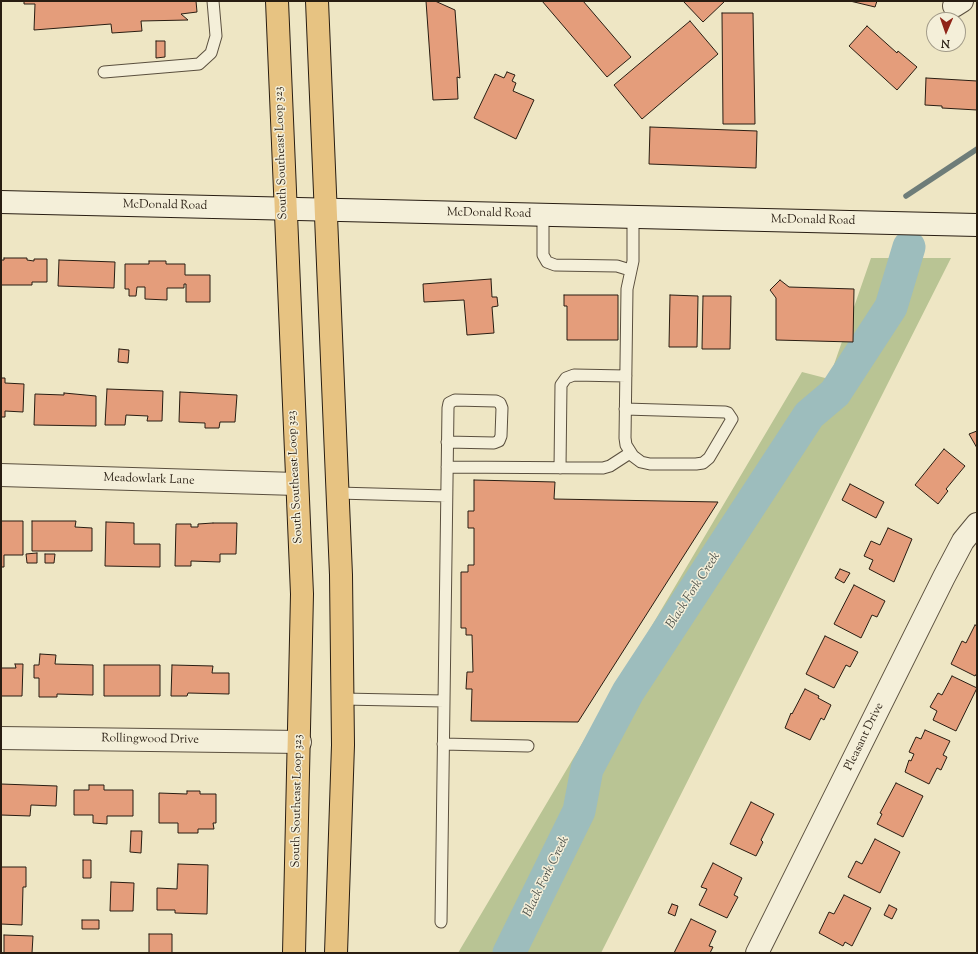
<!DOCTYPE html>
<style>
body{margin:0}
#map{position:relative;width:978px;height:954px;overflow:hidden;background:#eee6c4;font-family:"Sorts Mill Goudy",serif}
canvas{display:block}
.frame{position:absolute;inset:0;border:2px solid #281d12;pointer-events:none}
.north{position:absolute;left:926px;top:12px;width:40px;height:40px;box-sizing:border-box;background:#f4efd9;border:1px solid #a29b89;border-radius:50%;rotate:182deg;font-size:11px;font-weight:700;line-height:16px;text-align:center;color:#281d12}
.north::after{content:'';display:block;margin:auto;width:14px;height:18px;background:#8f2418;clip-path:polygon(50% 0,100% 100%,50% 72%,0 100%)}
</style>
<div id="map">
<canvas width="978" height="954"></canvas>
<div class="frame"></div>
<div class="north">N</div>
</div>
<script>
const ctx = document.querySelector('canvas').getContext('2d');
ctx.lineJoin = 'round';
function fillPath(path, color) {
  ctx.fillStyle = color;
  ctx.fill(path, 'evenodd');
}
function shape(rows) {
  const path = new Path2D();
  for (const r of rows) {
    path.moveTo(r[0], r[1]);
    for (let i = 2; i < r.length; i += 2) path.lineTo(r[i], r[i + 1]);
  }
  return path;
}
function trace(path, color, width, dash) {
  ctx.strokeStyle = color;
  ctx.lineWidth = width;
  ctx.lineCap = dash ? 'butt' : 'round';
  ctx.setLineDash(dash || []);
  ctx.stroke(path);
}
function write(font, color, halo, rows, align = 'center') {
  ctx.font = font + ' "Sorts Mill Goudy",serif';
  ctx.lineWidth = 3;
  ctx.setLineDash([]);
  ctx.textBaseline = 'middle';
  ctx.strokeStyle = halo;
  ctx.fillStyle = color;
  for (const [text, x, y, turn = 0] of rows) {
    ctx.save();
    ctx.translate(x, y);
    ctx.rotate((+turn || 0) * Math.PI / 180);
    ctx.textAlign = isNaN(turn) ? turn : align;
    if (halo) ctx.strokeText(text, 0, 0);
    ctx.fillText(text, 0, 0);
    ctx.restore();
  }
}
fillPath(shape([
 [871,258,951,258,601,953,458,953,802,372,829,379]
]), '#b9c494');
trace(shape([
 [906,196,977,149]
]), '#6e7d79', 5.5);
trace(shape([
 [509,953,579,811,587,769,628,692,809,415,835,393,891,307,909,247]
]), '#9dbdbd', 33);
const building = shape([
 [24,1,196,1,197,12,181,14,188,20,141,21,142,31,112,33,111,24,34,30,35,4,24,4,24,1],
 [426,1,435,1,455,10,460,78,457,77,458,99,433,100,426,1],
 [542,1,583,1,631,57,607,77,542,1],
 [683,1,725,1,703,22,683,1],
 [850,1,877,1,875,7,850,1],
 [722,13,753,13,755,124,723,124,722,13],
 [690,21,718,54,642,119,614,85,690,21],
 [867,26,897,53,898,51,917,67,897,90,849,46,867,26],
 [156,41,165,41,165,57,156,58,156,41],
 [507,72,515,75,512,81,516,83,513,91,534,100,516,139,474,118,495,74,504,78,507,72],
 [926,78,977,81,977,110,942,108,942,106,925,105,926,78],
 [650,127,757,131,756,168,649,164,650,127],
 [4,258,27,258,27,260,34,261,34,259,47,259,47,282,32,282,32,285,1,285,1,260,4,260,4,258],
 [59,260,115,262,114,288,58,286,59,260],
 [149,261,166,261,166,264,185,264,185,275,210,275,210,302,186,302,186,284,184,284,184,288,167,288,167,300,145,299,145,287,137,287,136,296,129,296,129,289,125,289,125,264,149,264,149,261],
 [491,279,492,297,497,297,498,306,492,307,494,333,467,335,464,300,424,302,423,284,491,279],
 [780,280,789,287,854,289,853,342,776,340,776,298,770,290,780,280],
 [564,295,618,295,618,340,567,340,567,306,564,306,564,295],
 [670,295,698,296,697,347,669,347,670,295],
 [703,296,731,296,730,349,702,349,703,296],
 [119,349,129,350,128,363,118,362,119,349],
 [1,378,5,378,5,383,24,384,23,412,5,411,5,417,1,417,1,378],
 [107,389,163,391,162,421,147,421,148,416,126,415,125,425,105,425,107,389],
 [180,392,237,395,235,422,220,422,219,428,205,428,205,423,179,422,180,392],
 [64,393,96,396,96,426,34,425,35,394,64,395,64,393],
 [977,431,977,448,969,434,977,431],
 [944,449,965,466,946,489,948,491,938,504,915,485,944,449],
 [474,480,555,482,554,499,718,502,578,722,471,721,472,689,466,689,467,672,473,672,472,635,466,635,466,628,461,628,461,572,468,572,468,565,474,565,474,528,468,528,468,511,474,511,474,480],
 [850,484,884,502,876,518,842,500,850,484],
 [1,521,23,521,23,555,4,555,4,567,1,567,1,521],
 [32,521,76,521,75,527,92,528,92,551,32,551,32,521],
 [106,522,134,523,134,544,160,544,160,567,105,566,106,522],
 [213,523,237,523,236,554,220,554,220,562,191,561,191,566,175,566,176,524,191,524,191,527,198,527,198,524,213,523],
 [888,528,912,539,894,582,869,569,873,560,864,556,871,541,880,545,888,528],
 [37,553,37,563,27,563,26,554,37,553],
 [45,554,55,554,54,563,45,563,45,554],
 [840,569,850,573,844,583,835,578,840,569],
 [854,585,885,601,877,617,872,615,861,638,834,624,854,585],
 [975,625,977,626,977,673,975,676,951,664,962,641,966,643,975,625],
 [825,636,858,652,850,667,846,665,834,688,806,674,825,636],
 [40,654,56,655,55,664,93,665,93,695,57,694,57,697,39,697,39,678,34,678,34,665,39,665,40,654],
 [15,664,23,664,22,696,1,696,1,668,16,668,15,664],
 [104,665,160,665,160,696,104,696,104,665],
 [172,665,213,666,212,673,229,673,229,694,188,693,187,696,171,696,172,665],
 [952,676,977,688,956,731,933,720,937,711,930,707,938,693,942,695,952,676],
 [805,689,819,696,818,698,831,705,824,720,821,718,810,740,785,728,791,713,792,714,805,689],
 [925,730,950,741,943,755,947,757,941,770,937,768,929,784,905,772,909,760,911,761,914,754,909,752,916,737,921,739,925,730],
 [896,783,923,796,903,837,877,824,882,814,880,813,896,783],
 [1,784,57,786,56,806,31,805,30,816,1,815,1,784],
 [89,785,104,785,104,790,133,790,133,816,107,816,107,824,93,823,93,815,74,815,74,790,89,790,89,785],
 [187,791,200,791,200,794,216,794,216,823,213,823,214,829,198,829,198,833,178,833,178,823,159,823,159,793,187,794,187,791],
 [751,802,774,814,761,840,763,842,756,856,730,844,751,802],
 [131,831,142,831,141,853,130,852,131,831],
 [875,839,900,852,880,893,848,877,856,861,862,864,875,839],
 [83,860,91,860,91,878,83,878,83,860],
 [713,863,742,878,734,895,738,897,727,918,699,905,707,889,701,887,713,863],
 [178,864,208,865,207,914,175,913,175,910,157,910,157,888,177,889,178,864],
 [1,867,26,867,26,887,23,887,22,925,1,924,1,867],
 [111,882,134,883,133,911,110,911,111,882],
 [844,895,871,908,852,946,845,942,843,946,819,933,829,912,834,914,844,895],
 [672,904,678,906,675,916,668,913,672,904],
 [889,905,897,909,892,919,884,915,889,905],
 [691,919,716,931,709,946,713,947,710,953,674,953,691,919],
 [82,920,99,920,99,929,82,929,82,920],
 [149,934,172,934,172,953,149,953,149,934],
 [4,935,33,936,32,953,4,953,4,935]
]);
fillPath(building, '#e49d7b');
trace(building, '#281d12', 1);
const lane = shape([
 [104,72,199,64,211,53,216,36,213,1],
 [543,215,543,255,547,262,555,265,617,266,630,270],
 [625,409,725,412,728,413,732,419,709,458,703,463,696,464,650,464,641,462,633,456,626,445,625,438,627,289,633,261,633,217],
 [447,467,603,468,610,466,630,453],
 [560,468,561,385,566,378,574,375,626,376],
 [338,493,446,496],
 [343,699,444,701],
 [443,744,528,746],
 [441,922,448,408,449,403,455,400,496,401,500,403,502,408,501,436,499,441,494,443,447,442]
]);
const street = shape([
 [954,6,962,1],
 [1,475,296,484],
 [1,738,300,742],
 [757,953,944,577,963,541,977,524]
]);
const secondary = shape([
 [1,202,977,225]
]);
const highway = shape([
 [277,1,302,594,294,953],
 [317,1,341,575,343,745,336,953]
]);
trace(lane, '#5a4f3e', 13);
trace(street, '#5a4f3e', 24);
trace(secondary, '#281d12', 24);
trace(highway, '#281d12', 24);
trace(lane, '#f4efd9', 11);
trace(street, '#f4efd9', 22);
trace(secondary, '#f4efd9', 22);
trace(highway, '#e7c382', 22);
write('12px', '#281d12', '#f4efd9', [
 ["South Southeast Loop 323",282,153,-92],
 ["McDonald Road",165,206,1],
 ["McDonald Road",489,214,1],
 ["McDonald Road",813,221,1],
 ["South Southeast Loop 323",296,477,-93],
 ["Meadowlark Lane",149,480,2],
 ["Pleasant Drive",865,737,-64],
 ["Rollingwood Drive",150,740,1],
 ["South Southeast Loop 323",298,801,-89]
]);
write('italic 13px', '#51554e', '#f4efd9', [
 ["Black Fork Creek",694,591,-57],
 ["Black Fork Creek",547,877,-64]
]);
</script>
